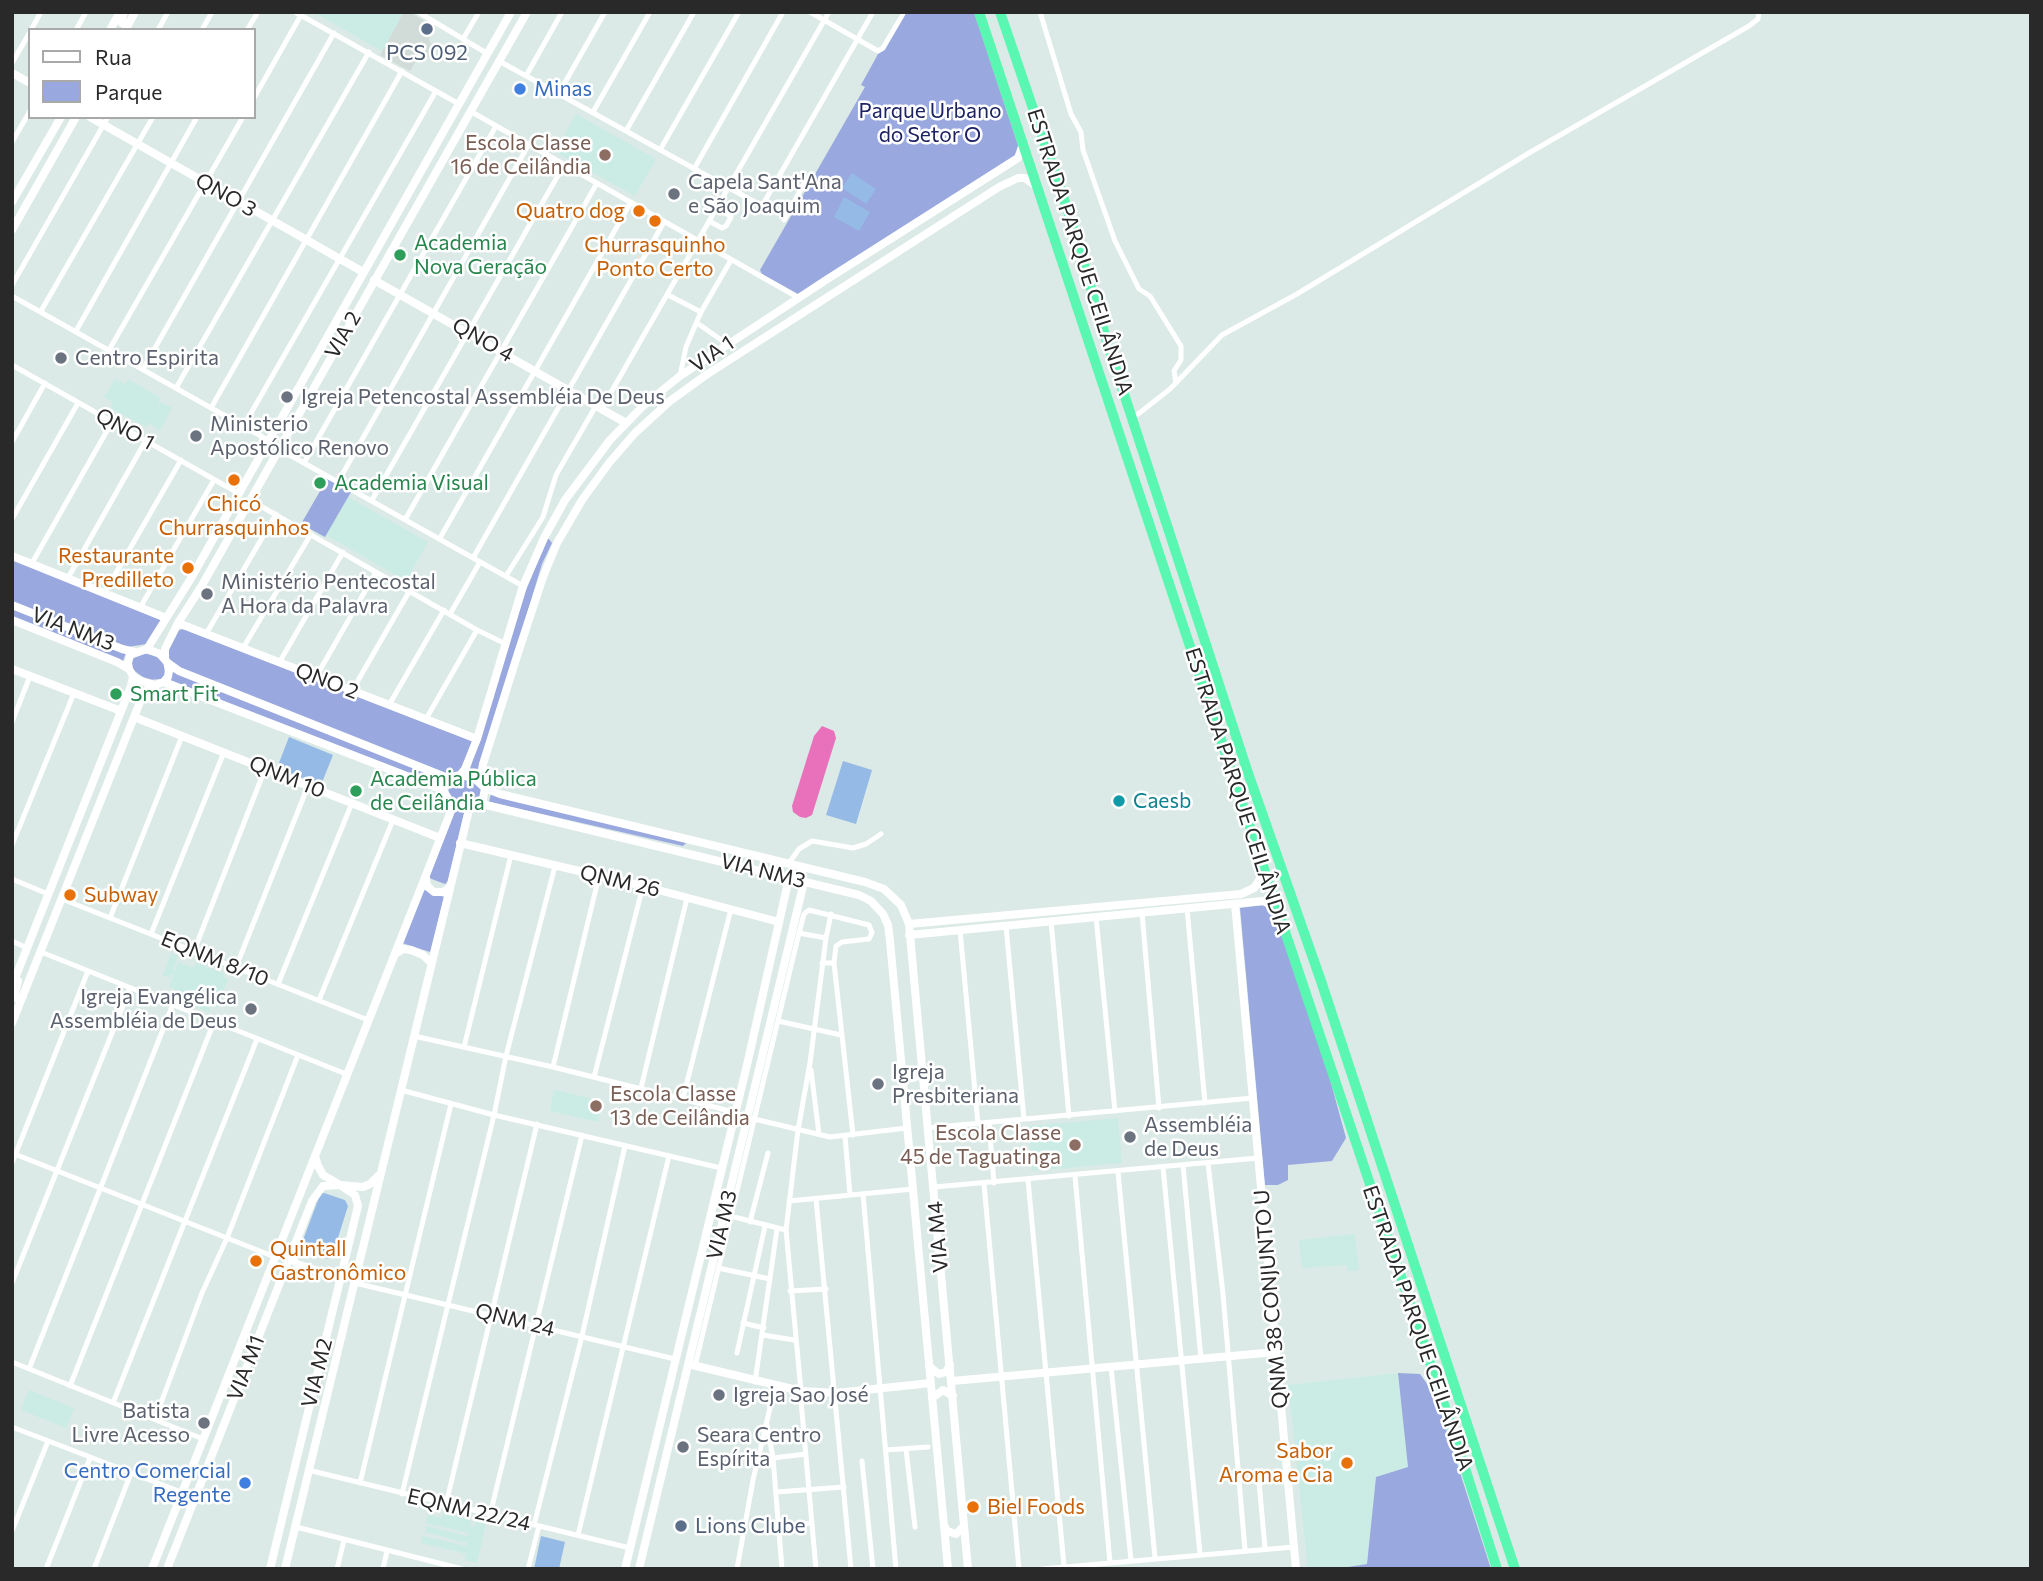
<!DOCTYPE html>
<meta charset="utf-8">
<style>
body{margin:0}
#map{position:relative;width:2043px;height:1581px;overflow:hidden;background:#dbeae6;font-family:Commissioner,sans-serif}
canvas{display:block}
.frame{position:absolute;inset:0;border:14px solid #292929;pointer-events:none}
.legend{position:absolute;left:28px;top:28px;width:228px;height:91px;box-sizing:border-box;background:#fff;border:2px solid #a9a9a9;margin:0;padding:9px 12px;list-style:none;font-size:21px;color:#292929}
.legend li{display:flex;align-items:center;gap:14px;height:35px}
.legend b{width:35px;border:2px solid #a9a9a9}
</style>
<div id="map">
<canvas width="2043" height="1581"></canvas>
<div class="frame"></div>
<ul class="legend">
<li><b style="height:9px;background:#fff"></b>Rua</li>
<li><b style="height:19px;background:#99a8df"></b>Parque</li>
</ul>
</div>
<script>
const ctx = document.querySelector('canvas').getContext('2d');
ctx.lineJoin = 'round';
function fillPath(path, color) {
  ctx.fillStyle = color;
  ctx.fill(path, 'evenodd');
}
function shape(rows) {
  const path = new Path2D();
  for (const r of rows) {
    path.moveTo(r[0], r[1]);
    for (let i = 2; i < r.length; i += 2) path.lineTo(r[i], r[i + 1]);
  }
  return path;
}
function trace(path, color, width, dash) {
  ctx.strokeStyle = color;
  ctx.lineWidth = width;
  ctx.lineCap = dash ? 'butt' : 'round';
  ctx.setLineDash(dash || []);
  ctx.stroke(path);
}
function write(font, color, halo, rows, align = 'center') {
  ctx.font = font + ' Commissioner,sans-serif';
  ctx.lineWidth = 5;
  ctx.setLineDash([]);
  ctx.textBaseline = 'middle';
  ctx.strokeStyle = halo;
  ctx.fillStyle = color;
  for (const [text, x, y, turn = 0] of rows) {
    ctx.save();
    ctx.translate(x, y);
    ctx.rotate((+turn || 0) * Math.PI / 180);
    ctx.textAlign = isNaN(turn) ? turn : align;
    if (halo) ctx.strokeText(text, 0, 0);
    ctx.fillText(text, 0, 0);
    ctx.restore();
  }
}
fillPath(shape([
 [313,12,402,12,403,13,382,51],
 [576,114,656,159,635,196,555,152],
 [115,379,125,384,128,379,161,398,157,406,162,402,172,408,160,430,150,424,150,421,146,427,111,408,113,402,104,397],
 [348,497,428,542,406,581,326,535],
 [171,953,178,956,173,970,175,971,178,962,193,968,196,963,225,974,224,977,228,979,217,1007,210,1004,209,1012,173,999,176,992,181,992,169,987,173,975,171,974,169,978,163,975],
 [554,1090,603,1101,598,1122,550,1111],
 [1118,1118,1122,1163,1032,1171,1028,1126],
 [1355,1234,1359,1270,1348,1271,1346,1265,1302,1268,1299,1240],
 [1398,1373,1408,1467,1376,1477,1367,1564,1335,1569,1308,1569,1288,1385],
 [29,1390,74,1408,66,1428,21,1410],
 [443,1513,471,1520,470,1525,474,1527,476,1521,486,1524,477,1563,465,1560,466,1554,421,1543,423,1536,466,1546,467,1543,425,1532,426,1526,468,1536,468,1533,426,1523,428,1515,441,1518]
]), '#cbece5');
fillPath(shape([
 [901,12,974,12,1018,145,1017,156,802,293,798,294,762,274,760,270,865,87,861,85],
 [327,479,351,492,325,537,301,524],
 [548,538,552,543,542,564,478,775,469,772,526,590],
 [12,559,155,616,163,622,146,644,128,647,12,602],
 [12,607,126,653,123,661,12,617],
 [184,629,472,741,467,762,459,772,447,774,175,667,169,659,168,651,179,630],
 [142,653,156,656,164,663,165,674,161,679,147,680,132,669,132,659],
 [173,672,443,779,440,787,170,680],
 [461,779,472,781,482,790,481,801,466,806,450,797,448,793,450,784],
 [491,794,685,841,686,843,683,846,489,802],
 [454,809,464,813,448,881,445,884,429,878],
 [424,890,444,897,430,952,402,943],
 [1264,905,1272,909,1283,940,1328,1072,1346,1138,1332,1161,1288,1165,1288,1180,1278,1185,1265,1185,1240,908],
 [1398,1373,1420,1374,1435,1395,1491,1569,1335,1569,1367,1564,1376,1477,1408,1467]
]), '#99a8df');
fillPath(shape([
 [852,173,876,189,866,204,842,188],
 [844,197,870,212,859,231,834,217],
 [289,737,333,755,321,785,277,768],
 [843,761,872,770,856,824,826,815],
 [321,1192,345,1200,348,1206,332,1257,329,1259,301,1251,300,1248],
 [541,1536,565,1542,559,1569,534,1569]
]), '#95bae6');
fillPath(shape([
 [404,12,409,12,435,27,429,39,430,43,436,46,433,53,430,58,426,56,423,60,420,59,418,62,416,61,410,71,380,55]
]), '#d1dbd8');
fillPath(shape([
 [822,726,834,731,836,738,812,815,806,818,800,817,793,812,792,806,814,736]
]), '#e971bb');
trace(shape([
 [295,12,459,104],
 [418,12,488,54],
 [810,12,878,51,883,48,904,12],
 [1040,12,1071,114,1081,132,1083,150,1115,241,1139,289,1150,296,1181,346,1181,360,1174,371,1176,383],
 [31,30,41,12],
 [76,30,86,12],
 [158,30,168,12],
 [202,30,212,12],
 [247,30,258,12],
 [463,39,479,12],
 [499,61,762,206,873,12],
 [12,63,30,32],
 [526,76,562,12],
 [559,93,605,12],
 [254,98,301,15],
 [470,111,799,298],
 [593,112,650,12],
 [626,131,694,12],
 [12,142,30,111],
 [660,150,739,12],
 [694,169,783,12],
 [784,220,805,182],
 [709,221,722,228,726,226,731,217,717,207],
 [12,285,108,117],
 [668,295,701,312],
 [12,296,268,440],
 [41,311,153,117],
 [697,323,727,344],
 [76,331,197,117],
 [109,350,243,117],
 [12,365,238,493],
 [143,369,334,33],
 [680,376,686,347,701,312,731,260],
 [176,388,369,52],
 [211,408,402,71],
 [602,408,829,12],
 [1133,418,1170,389,1222,335,1297,294,1529,153,1749,26,1758,19,1759,12],
 [243,427,436,91],
 [12,442,45,383],
 [279,449,523,586],
 [304,463,496,126],
 [338,482,529,144],
 [250,500,477,630,506,644],
 [372,500,564,165],
 [406,518,597,183],
 [12,519,78,403],
 [440,538,631,202],
 [473,558,664,222],
 [32,563,112,422],
 [506,576,543,517,556,475,597,404],
 [68,578,146,440],
 [105,592,181,460],
 [141,606,214,480],
 [450,614,480,562],
 [206,634,276,514],
 [243,648,311,534],
 [279,663,343,552],
 [316,677,376,572],
 [352,691,410,590],
 [389,705,444,610],
 [426,719,477,630],
 [12,722,30,676],
 [12,845,74,693],
 [789,863,799,849,812,841,853,848,866,844,881,834],
 [12,879,48,894],
 [62,899,368,1020],
 [1187,908,1205,1103],
 [1142,913,1159,1108],
 [1096,917,1115,1111],
 [110,918,182,736],
 [1051,921,1069,1116],
 [1006,926,1024,1119],
 [960,930,978,1124],
 [799,933,804,914,809,910,869,925,872,933,869,939,842,942,836,946,834,963],
 [151,934,224,752],
 [12,941,27,948],
 [194,951,265,769],
 [41,952,346,1074],
 [822,963,834,963,853,1135],
 [236,967,308,786],
 [278,984,352,803],
 [319,1000,393,820],
 [778,1021,841,1035],
 [414,1036,553,1067,734,1112],
 [464,1047,511,855],
 [553,1067,599,876],
 [811,1070,819,1134],
 [594,1077,643,886],
 [641,1088,687,898],
 [401,1090,494,1115,721,1168],
 [683,1098,731,909],
 [750,1118,830,1137,907,1128],
 [989,1123,994,1183],
 [927,1128,1253,1098],
 [845,1136,850,1195],
 [12,1153,275,1257],
 [12,1163,88,971],
 [1208,1163,1223,1294,1245,1550],
 [1183,1165,1201,1359],
 [1163,1167,1200,1554],
 [1118,1172,1155,1558],
 [1075,1176,1110,1563],
 [1028,1180,1064,1566],
 [984,1184,1019,1569],
 [934,1187,1258,1158],
 [863,1194,896,1569],
 [816,1199,851,1569],
 [789,1201,913,1189],
 [730,1216,786,1230,798,1130,810,1063,826,938,831,914],
 [750,1222,768,1153],
 [786,1230,801,1391],
 [718,1268,770,1279],
 [12,1283,130,988],
 [355,1283,675,1359],
 [790,1291,826,1289],
 [743,1323,764,1328],
 [763,1335,794,1340],
 [737,1353,765,1226],
 [12,1362,203,1439],
 [695,1366,799,933,826,938],
 [1111,1367,1131,1560],
 [29,1369,173,1004],
 [755,1382,777,1229],
 [70,1386,214,1022],
 [801,1401,816,1569],
 [113,1403,257,1039],
 [155,1419,202,1293,227,1238,298,1055],
 [767,1425,773,1458,782,1569],
 [12,1427,181,1492],
 [906,1449,915,1527],
 [886,1450,928,1447],
 [773,1458,806,1454],
 [862,1461,873,1569],
 [308,1470,630,1548],
 [1258,1471,1265,1548],
 [360,1483,451,1104],
 [776,1492,844,1487],
 [402,1494,494,1115,506,1056,555,866],
 [446,1504,537,1124],
 [490,1515,582,1135],
 [534,1525,582,1336,625,1146],
 [779,1526,812,1523],
 [296,1527,462,1569],
 [12,1531,48,1441],
 [578,1535,669,1156],
 [46,1569,90,1458],
 [94,1569,131,1473],
 [337,1569,344,1540],
 [383,1569,387,1551],
 [528,1569,539,1526],
 [737,1569,753,1480,775,1387],
 [1042,1569,1294,1547]
]), '#fff', 5);
trace(shape([
 [124,12,121,22,125,25,129,23],
 [127,27,135,12],
 [110,30,120,12],
 [12,73,30,83],
 [90,117,363,272],
 [12,202,61,117],
 [12,230,76,117],
 [374,280,626,423],
 [12,556,166,618],
 [12,605,122,649,135,652],
 [12,620,117,662,129,669],
 [178,623,477,739],
 [147,649,190,580,511,12],
 [147,649,160,654,167,662,169,670,168,677,164,682,155,685,139,680,133,676,129,669,128,663,130,655,147,649],
 [165,659,165,649,178,623,201,587,527,12],
 [168,663,179,671,448,778],
 [12,669,121,711],
 [164,682,443,790],
 [134,717,440,838],
 [460,775,465,769,477,739,523,586,544,538,565,500,610,440,643,406,680,376,826,280,1018,158,1023,144],
 [460,775,474,778,485,788,482,804,469,810,451,803,443,790,444,786,448,778,460,775],
 [480,782,483,764,518,653,543,577,557,543,582,500,609,463,635,433,670,401,706,375,999,187,1018,178,1025,178,1036,186],
 [485,788,500,794,865,882,884,889,901,905,909,924,968,1569],
 [482,804,859,895,871,901,883,914,888,925,890,941,948,1569],
 [460,843,643,886,779,922],
 [426,878,427,886,434,892,443,892,450,887],
 [1235,904,1296,1569],
 [909,924,1241,894,1254,888,1262,876,1263,866],
 [909,935,1263,901,1277,908],
 [395,954,403,949,411,950,423,955,431,963],
 [18,981,14,997,18,999,23,996],
 [12,986,131,686,133,676],
 [12,1023,144,692,153,685],
 [902,1071,912,1078,919,1076,923,1071],
 [315,1156,318,1166,323,1175,340,1185,363,1187,370,1184,378,1176],
 [290,1257,297,1264,341,1279],
 [688,1364,801,1391,836,1393,931,1383],
 [929,1366,939,1374,946,1372,950,1365],
 [952,1381,1276,1352],
 [932,1398,943,1390,953,1396],
 [945,1527,947,1531,956,1534,964,1526],
 [152,1569,426,875,451,811,451,803],
 [167,1569,312,1201,323,1186,340,1185],
 [270,1569,358,1206,355,1195,340,1185],
 [285,1569,469,810],
 [625,1569,747,1065,789,878],
 [639,1569,804,882]
]), '#fff', 8);
trace(shape([
 [979,12,1263,866,1458,1446,1497,1569],
 [1000,12,1068,211,1108,345,1248,773,1321,981,1515,1569]
]), '#59f7b1', 10);
for (const [x, y, r, color] of [
 [427,29,7,"#5c6f8a"],
 [520,89,7,"#3f7fe0"],
 [605,155,7,"#8d6e63"],
 [674,194,7,"#6b7280"],
 [639,211,7,"#e8710a"],
 [655,221,7,"#e8710a"],
 [400,255,7,"#2e9e5b"],
 [61,358,7,"#6b7280"],
 [287,397,7,"#6b7280"],
 [196,436,7,"#6b7280"],
 [234,480,7,"#e8710a"],
 [320,483,7,"#2e9e5b"],
 [188,568,7,"#e8710a"],
 [207,594,7,"#6b7280"],
 [116,694,7,"#2e9e5b"],
 [356,791,7,"#2e9e5b"],
 [1119,801,7,"#0f9aa8"],
 [70,895,7,"#e8710a"],
 [251,1009,7,"#6b7280"],
 [878,1084,7,"#6b7280"],
 [596,1106,7,"#8d6e63"],
 [1130,1137,7,"#6b7280"],
 [1075,1145,7,"#8d6e63"],
 [256,1261,7,"#e8710a"],
 [719,1395,7,"#6b7280"],
 [204,1423,7,"#6b7280"],
 [683,1447,7,"#6b7280"],
 [1347,1463,7,"#e8710a"],
 [245,1483,7,"#3f7fe0"],
 [973,1507,7,"#e8710a"],
 [681,1526,7,"#5c6f8a"]
]) {
  const dot = new Path2D();
  dot.arc(x, y, r, 0, 2 * Math.PI);
  ctx.fillStyle = color;
  ctx.fill(dot);
  trace(dot, '#fff', 2.5);
}
write('21px', '#4e5e75', '#fff', [
 ["PCS 092",427,53],
 ["Lions Clube",695,1526,"left"]
]);
write('21px', '#366cbe', '#fff', [
 ["Minas",534,89],
 ["Centro Comercial",231,1471,"right"],
 ["Regente",231,1495,"right"]
], 'left');
write('21px', '#1c2262', '#fff', [
 ["Parque Urbano",930,111],
 ["do Setor O",930,135]
]);
write('21px', '#785e54', '#fff', [
 ["Escola Classe",591,143],
 ["16 de Ceilândia",591,167],
 ["Escola Classe",610,1094,"left"],
 ["13 de Ceilândia",610,1118,"left"],
 ["Escola Classe",1061,1133],
 ["45 de Taguatinga",1061,1157]
], 'right');
write('21px', '#5b616d', '#fff', [
 ["Capela Sant'Ana",688,182],
 ["e São Joaquim",688,206],
 ["Centro Espirita",75,358],
 ["Igreja Petencostal Assembléia De Deus",301,397],
 ["Ministerio",210,424],
 ["Apostólico Renovo",210,448],
 ["Ministério Pentecostal",221,582],
 ["A Hora da Palavra",221,606],
 ["Igreja Evangélica",237,997,"right"],
 ["Assembléia de Deus",237,1021,"right"],
 ["Igreja",892,1072],
 ["Presbiteriana",892,1096],
 ["Assembléia",1144,1125],
 ["de Deus",1144,1149],
 ["Igreja Sao José",733,1395],
 ["Batista",190,1411,"right"],
 ["Livre Acesso",190,1435,"right"],
 ["Seara Centro",697,1435],
 ["Espírita",697,1459]
], 'left');
write('21px', '#292929', '#fff', [
 ["QNO 3",226,195,30],
 ["ESTRADA PARQUE CEILÂNDIA",1080,252,72],
 ["VIA 2",343,335,-60],
 ["QNO 4",483,340,30],
 ["VIA 1",712,354,-34],
 ["QNO 1",125,429,29],
 ["VIA NM3",73,629,21],
 ["QNO 2",327,681,21],
 ["QNM 10",287,777,22],
 ["ESTRADA PARQUE CEILÂNDIA",1238,791,72],
 ["VIA NM3",763,871,14],
 ["QNM 26",620,881,13],
 ["EQNM 8/10",215,959,22],
 ["VIA M3",722,1225,-77],
 ["VIA M4",938,1237,-95],
 ["QNM 38 CONJUNTO U",1271,1299,-95],
 ["QNM 24",515,1320,14],
 ["ESTRADA PARQUE CEILÂNDIA",1418,1328,71],
 ["VIA M1",246,1368,-69],
 ["VIA M2",317,1373,-76],
 ["EQNM 22/24",469,1510,13]
]);
write('21px', '#c56008', '#fff', [
 ["Quatro dog",625,211],
 ["Churrasquinho",655,245,"center"],
 ["Ponto Certo",655,269,"center"],
 ["Chicó",234,504,"center"],
 ["Churrasquinhos",234,528,"center"],
 ["Restaurante",174,556],
 ["Predilleto",174,580],
 ["Subway",84,895,"left"],
 ["Quintall",270,1249,"left"],
 ["Gastronômico",270,1273,"left"],
 ["Sabor",1333,1451],
 ["Aroma e Cia",1333,1475],
 ["Biel Foods",987,1507,"left"]
], 'right');
write('21px', '#27864d', '#fff', [
 ["Academia",414,243],
 ["Nova Geração",414,267],
 ["Academia Visual",334,483],
 ["Smart Fit",130,694],
 ["Academia Pública",370,779],
 ["de Ceilândia",370,803]
], 'left');
write('21px', '#0d838f', '#fff', [
 ["Caesb",1133,801]
], 'left');
</script>
